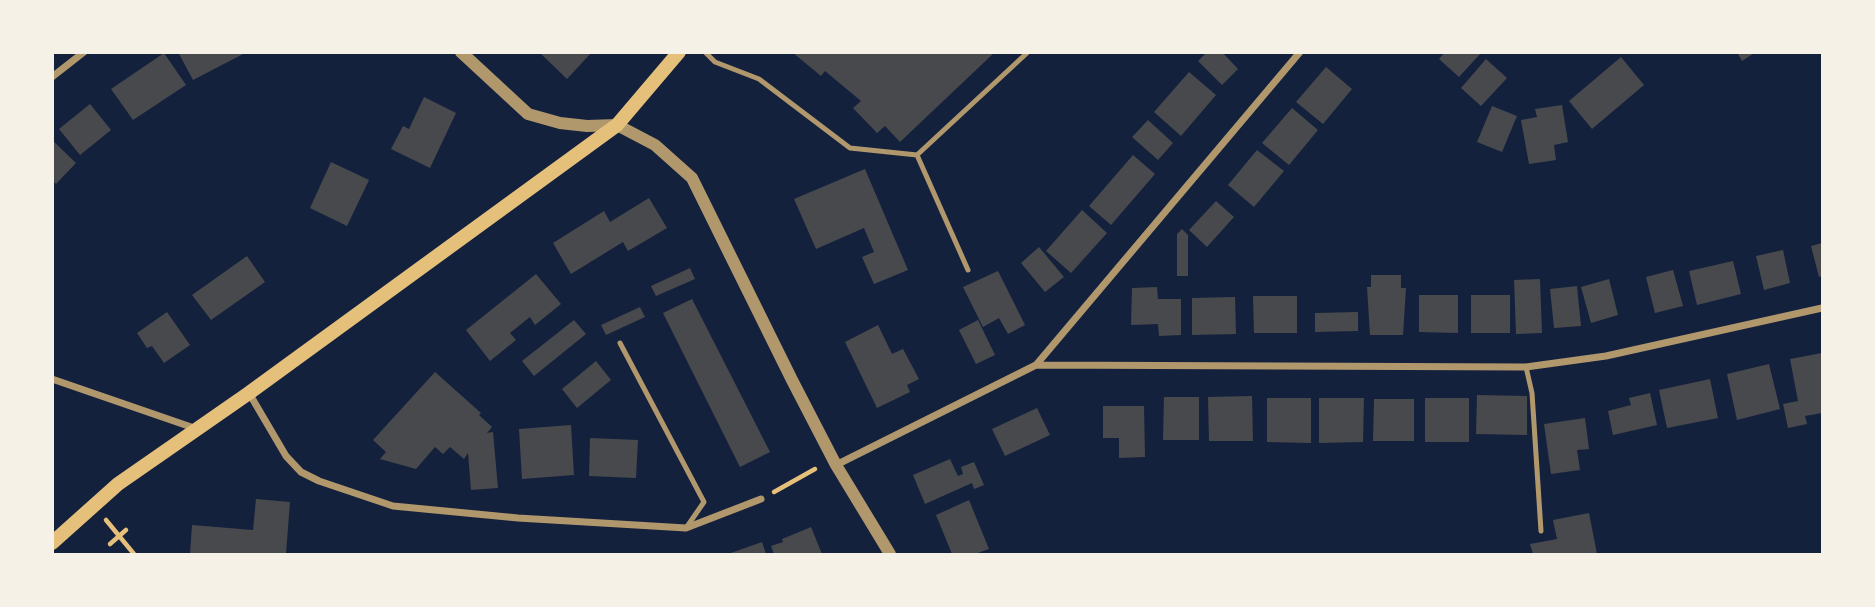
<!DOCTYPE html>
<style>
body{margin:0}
#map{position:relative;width:1875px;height:607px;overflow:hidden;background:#14213d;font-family:Lato,sans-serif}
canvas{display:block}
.frame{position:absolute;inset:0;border:54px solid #f6f1e7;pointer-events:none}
</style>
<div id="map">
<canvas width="1875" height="607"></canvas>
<div class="frame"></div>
</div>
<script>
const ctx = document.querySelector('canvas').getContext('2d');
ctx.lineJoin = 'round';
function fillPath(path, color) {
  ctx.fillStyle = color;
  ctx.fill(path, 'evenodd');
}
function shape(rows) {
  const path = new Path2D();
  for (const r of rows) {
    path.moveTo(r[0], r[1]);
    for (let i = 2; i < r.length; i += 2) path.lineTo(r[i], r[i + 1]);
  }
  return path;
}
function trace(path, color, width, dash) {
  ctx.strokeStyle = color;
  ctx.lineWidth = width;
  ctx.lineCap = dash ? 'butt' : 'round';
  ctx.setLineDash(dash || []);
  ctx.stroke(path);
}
fillPath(shape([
 [178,52,247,52,193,80],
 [539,52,592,52,567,79],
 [792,52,995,52,900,142,885,126,877,133,853,108,861,101,825,71,821,76],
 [1207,52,1222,52,1238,69,1222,85,1198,61],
 [1445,52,1482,52,1459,77,1439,59],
 [1737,52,1756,52,1742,61],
 [164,53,186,85,133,120,111,89],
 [1621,57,1644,85,1592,129,1569,101],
 [1486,59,1507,78,1481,106,1461,88],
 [1326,67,1352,89,1323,124,1296,102],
 [1189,72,1216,95,1181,136,1154,112],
 [424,97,456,113,430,168,391,149,403,126,409,129],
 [90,104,111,130,80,155,59,129],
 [1562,105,1568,142,1554,145,1556,160,1529,164,1521,120,1537,117,1535,109],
 [1492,106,1517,116,1502,152,1477,142],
 [1292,108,1318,130,1289,165,1262,143],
 [1148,120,1173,143,1158,160,1132,137],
 [52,140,76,163,56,184,52,180],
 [1257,150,1284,171,1254,207,1228,185],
 [1133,155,1155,174,1111,225,1089,206],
 [331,162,369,180,347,226,310,208],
 [865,169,908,270,874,284,862,257,874,252,864,228,816,249,794,199],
 [649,198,667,228,628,251,623,242,571,274,553,243,604,211,610,222],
 [1216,201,1234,217,1207,247,1189,230],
 [1082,210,1107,233,1071,273,1046,251],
 [1182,229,1188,235,1188,276,1177,276,1177,234],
 [1822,243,1822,276,1819,277,1811,246],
 [1039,247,1064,277,1045,292,1021,263],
 [1783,250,1790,283,1764,290,1756,256],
 [247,256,265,282,211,320,192,295],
 [1733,261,1741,294,1697,305,1689,271],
 [690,268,695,279,656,296,651,286],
 [1673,270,1683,306,1655,313,1646,277],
 [998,271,1025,325,1008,334,999,318,983,327,963,287],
 [536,274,561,304,535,325,530,317,510,333,516,340,490,361,466,330],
 [1371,275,1401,275,1401,288,1406,288,1403,335,1370,335,1367,287,1371,287],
 [1540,279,1542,333,1516,334,1514,280],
 [1609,279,1618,315,1591,323,1581,287],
 [1577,286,1581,326,1554,328,1550,289],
 [1157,287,1158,299,1181,299,1181,335,1159,336,1158,324,1131,325,1132,288],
 [1419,295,1458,295,1458,333,1419,332],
 [1471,295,1510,295,1510,333,1471,333],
 [1253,296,1297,296,1297,333,1254,333],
 [1235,297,1236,334,1192,335,1192,298],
 [692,299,770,452,740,467,663,313],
 [640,307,645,317,606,335,601,325],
 [167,312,190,345,164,363,152,346,147,348,137,333],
 [1358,312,1358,331,1315,332,1315,313],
 [574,320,586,334,534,376,522,361],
 [978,320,995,355,976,364,959,330],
 [878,325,892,354,903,349,919,379,907,385,910,392,877,408,845,342],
 [1822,353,1822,413,1805,416,1807,424,1788,428,1783,404,1798,401,1790,359],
 [596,361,611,380,577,408,562,389],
 [1769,364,1780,409,1737,420,1727,374],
 [435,372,481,413,479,415,492,427,487,433,493,432,498,488,471,490,468,453,464,459,450,447,443,454,435,447,416,469,380,459,386,452,373,440],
 [1710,379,1718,418,1667,428,1659,390],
 [1650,393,1657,425,1613,435,1608,411,1631,405,1629,398],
 [1477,395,1527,396,1527,435,1476,434],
 [1252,396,1253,441,1209,441,1208,397],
 [1164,397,1199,397,1199,440,1163,440],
 [1267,398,1311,398,1311,443,1267,442],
 [1319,398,1364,398,1363,442,1319,443],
 [1425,398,1469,398,1469,442,1425,442],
 [1374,399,1414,399,1414,441,1373,441],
 [1103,406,1144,406,1145,457,1119,458,1119,438,1103,438],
 [1037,408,1050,435,1005,456,992,429],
 [1585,418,1589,449,1577,450,1580,470,1551,474,1544,424],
 [571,425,574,475,522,479,519,429],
 [590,438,638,440,636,478,589,476],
 [950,459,958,476,963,474,961,467,974,462,984,485,974,489,972,483,925,504,913,475],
 [256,499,290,502,286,554,190,554,192,525,253,530],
 [969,500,989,549,975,554,952,554,936,515],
 [1589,513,1597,554,1533,554,1530,544,1557,539,1553,520],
 [811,527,822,554,774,554,771,546,783,542,782,539],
 [762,542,766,554,728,554]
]), '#48494c');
trace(shape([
 [774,492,815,469],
 [106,520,134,554],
 [110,544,126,530]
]), '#e5c07b', 4.5);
trace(shape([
 [705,52,715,62,759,79,850,148,917,155,1028,52],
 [917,155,968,270],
 [620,343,704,502,686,528],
 [1526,367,1532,393,1541,531]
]), '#b1986c', 5);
trace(shape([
 [52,77,84,52],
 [1036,365,1300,52],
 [52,379,197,429],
 [249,393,286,456,301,472,319,481,393,506,518,518,686,528,761,499],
 [836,465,1036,365,1526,367,1606,356,1822,308]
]), '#b1986c', 7);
trace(shape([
 [461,52,528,114,560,123,587,126,617,125,655,145,692,178,792,380,836,465,890,554]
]), '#b1986c', 12);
trace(shape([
 [52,543,118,484,249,393,617,125,679,52]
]), '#e5c07b', 14);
</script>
